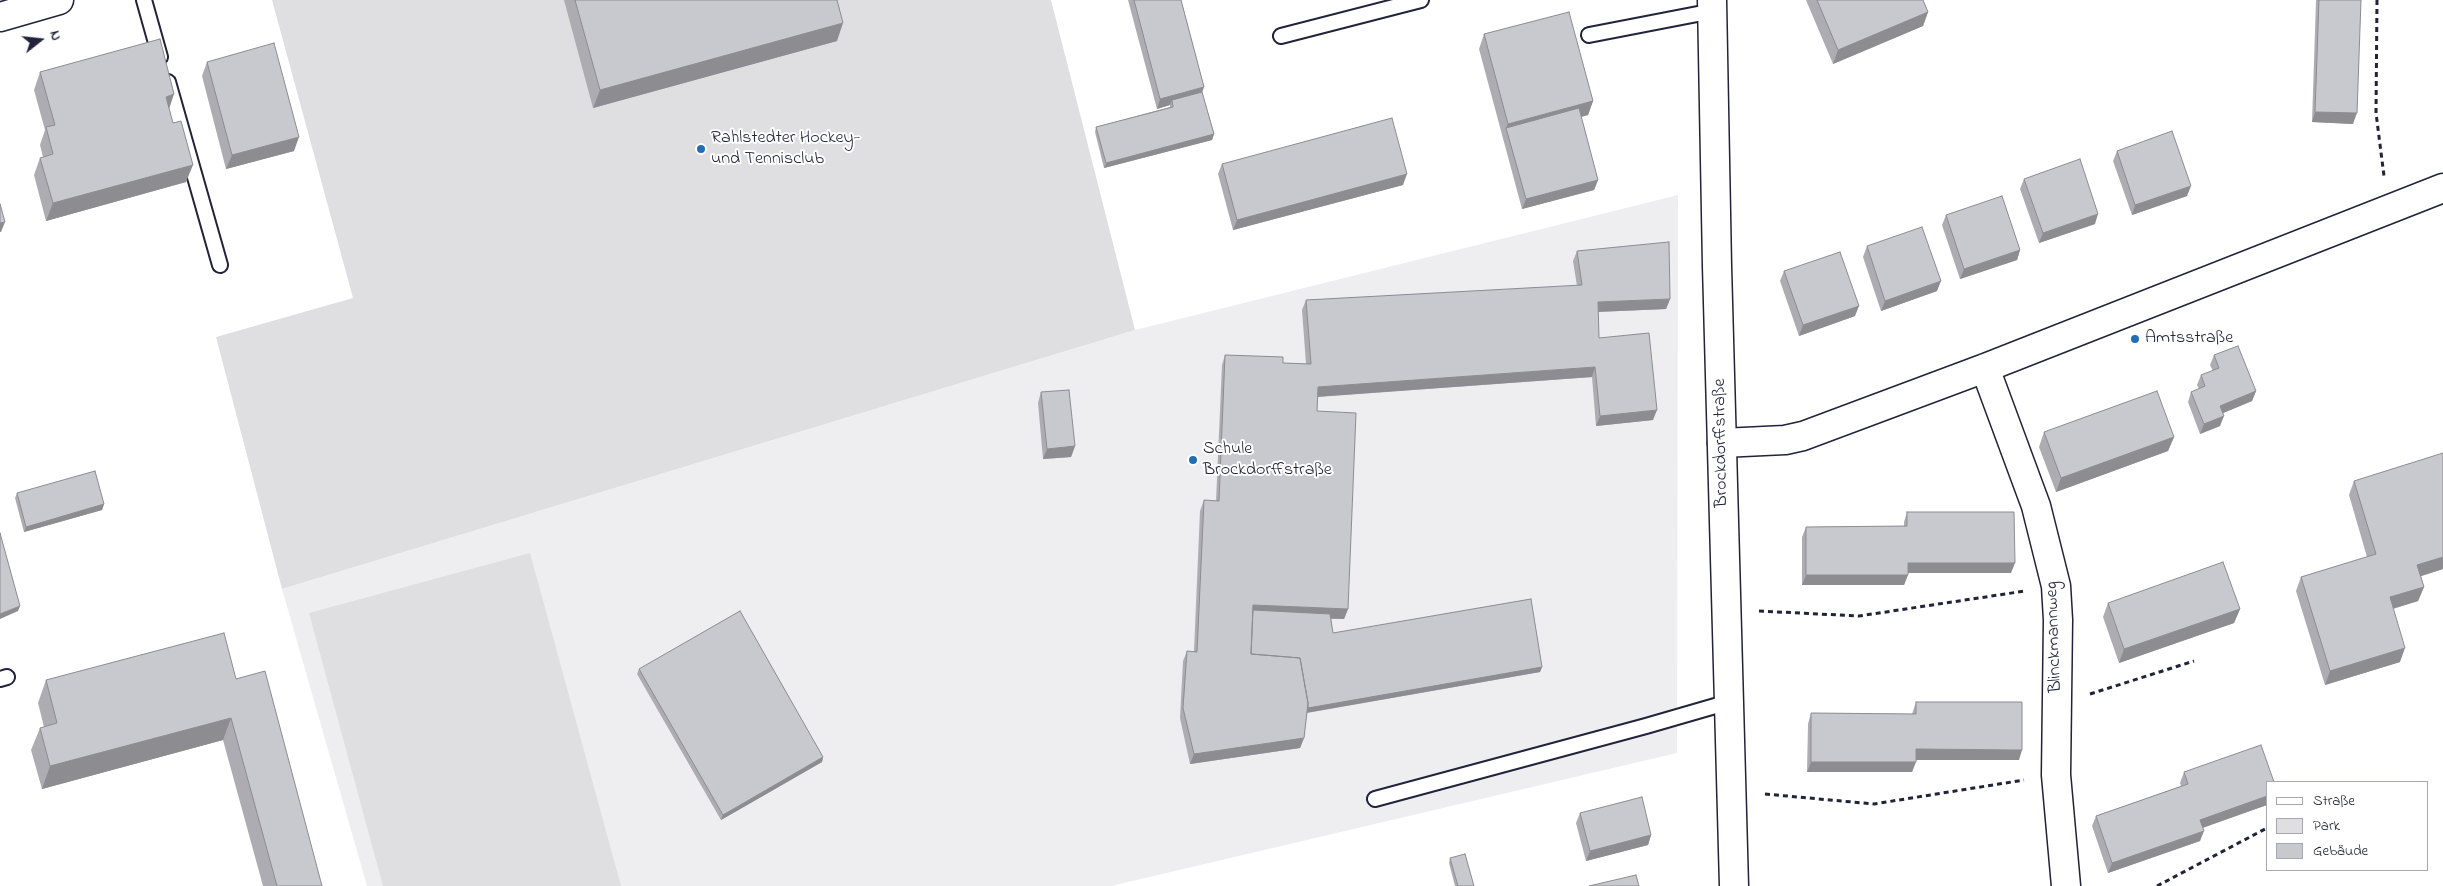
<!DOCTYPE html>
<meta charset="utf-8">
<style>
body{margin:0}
#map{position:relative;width:2443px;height:886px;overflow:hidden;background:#fff;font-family:"Indie Flower",sans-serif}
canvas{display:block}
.legend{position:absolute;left:2266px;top:781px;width:162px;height:90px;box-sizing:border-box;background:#fff;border:1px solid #a7a7b1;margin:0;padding:6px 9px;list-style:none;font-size:15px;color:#22223b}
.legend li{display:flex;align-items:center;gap:10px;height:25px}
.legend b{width:25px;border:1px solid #a7a7b1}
.north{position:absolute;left:15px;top:15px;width:50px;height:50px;-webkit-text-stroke:4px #fff;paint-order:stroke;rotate:74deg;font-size:14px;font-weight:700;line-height:20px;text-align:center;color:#22223b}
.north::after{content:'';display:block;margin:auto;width:18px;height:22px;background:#22223b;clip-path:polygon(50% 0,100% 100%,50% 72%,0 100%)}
</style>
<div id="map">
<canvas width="2443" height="886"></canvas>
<ul class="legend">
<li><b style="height:6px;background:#fff"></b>Straße</li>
<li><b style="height:14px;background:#dfdfe2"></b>Park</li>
<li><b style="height:14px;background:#c8c8cf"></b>Gebäude</li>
</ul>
<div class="north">N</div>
</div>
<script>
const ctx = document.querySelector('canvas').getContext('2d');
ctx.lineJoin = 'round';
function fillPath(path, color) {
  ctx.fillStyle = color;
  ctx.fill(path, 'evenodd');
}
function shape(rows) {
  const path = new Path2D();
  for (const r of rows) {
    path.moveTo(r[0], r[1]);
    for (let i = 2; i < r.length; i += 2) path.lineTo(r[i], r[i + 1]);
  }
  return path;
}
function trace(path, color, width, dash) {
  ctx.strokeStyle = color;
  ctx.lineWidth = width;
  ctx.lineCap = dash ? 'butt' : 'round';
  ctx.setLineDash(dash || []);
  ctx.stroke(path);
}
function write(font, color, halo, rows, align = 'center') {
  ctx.font = font + ' "Indie Flower",sans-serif';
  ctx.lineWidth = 4;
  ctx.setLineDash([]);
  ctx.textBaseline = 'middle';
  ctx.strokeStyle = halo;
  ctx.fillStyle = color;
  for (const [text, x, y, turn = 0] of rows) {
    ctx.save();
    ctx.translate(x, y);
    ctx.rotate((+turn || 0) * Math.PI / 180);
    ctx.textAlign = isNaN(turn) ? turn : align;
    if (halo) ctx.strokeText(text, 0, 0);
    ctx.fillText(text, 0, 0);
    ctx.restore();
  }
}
fillPath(shape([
 [1678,195,1677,753,1111,886,367,886,282,589,1135,330]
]), '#eeeef1');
fillPath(shape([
 [272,0,1051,0,1135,330,282,589,216,337,353,298],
 [530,553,621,886,383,886,309,613]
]), '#dfdfe2');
const lane = shape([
 [144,0,160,57],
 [1589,35,1713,11],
 [1281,36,1421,0],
 [168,82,220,265],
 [0,679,7,677],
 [1375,799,1646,726,1729,702]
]);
const street = shape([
 [0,17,59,0],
 [1985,368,2036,506,2056,586,2058,620,2056,775,2066,886],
 [1722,443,1785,440,1803,436,1985,368,2443,188]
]);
const secondary = shape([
 [1712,0,1717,266,1734,886]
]);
trace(lane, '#22223b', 18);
trace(street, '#22223b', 31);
trace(secondary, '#22223b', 31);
trace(shape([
 [2377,0,2376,113,2384,176],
 [1759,611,1859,616,2025,591],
 [2090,694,2194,661],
 [1765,794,1874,804,2024,780],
 [2157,886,2267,828]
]), '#22223b', 3, [5, 4]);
trace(lane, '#fff', 14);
trace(street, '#fff', 28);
trace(secondary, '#fff', 28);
fillPath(shape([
 [564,0,837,0,837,41,593,108],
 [1128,0,1181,0,1204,87,1202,92,1214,134,1212,140,1104,168,1095,132,1096,127,1170,107,1170,105,1157,109],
 [1806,0,1923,0,1928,12,1923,26,1833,64],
 [2316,0,2361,0,2353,124,2312,122],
 [1484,34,1593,101,1588,115,1581,117,1598,180,1594,190,1522,209,1479,49],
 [207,62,294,151,226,169,202,76],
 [40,72,169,108,186,182,46,221,34,175,40,158,43,157,40,145,45,130,34,90],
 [2117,151,2187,196,2132,215,2113,161],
 [1222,164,1403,185,1233,230,1218,174],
 [2024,179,2095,224,2039,243,2020,189],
 [1946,215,2020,250,2017,260,1960,279,1942,225],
 [1867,246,1937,291,1881,311,1863,257],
 [1577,251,1670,299,1666,309,1598,312,1599,338,1653,420,1596,426,1592,377,1318,397,1317,411,1348,609,1344,619,1331,619,1333,633,1542,667,1540,672,1307,713,1304,738,1300,748,1190,764,1180,718,1183,661,1187,651,1194,651,1200,511,1204,500,1216,501,1222,365,1225,355,1283,363,1306,364,1302,310,1306,300,1577,286,1573,261],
 [1784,271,1855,316,1799,336,1780,281],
 [2214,355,2256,391,2252,401,2223,413,2220,426,2200,434,2188,402,2191,392,2199,389,2197,385,2201,375,2213,371,2210,365],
 [1041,392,1075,446,1071,457,1043,459,1038,403],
 [2044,432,2174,437,2168,451,2056,492,2039,447],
 [2354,481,2443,569,2421,576,2424,587,2418,601,2393,609,2400,662,2325,685,2296,591,2301,577,2367,557,2349,495],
 [17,493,104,504,102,510,24,532,15,498],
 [1907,512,2011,573,1908,573,1904,585,1802,585,1802,537,1806,527,1904,526,1904,522],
 [2108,603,2240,609,2234,623,2119,663,2103,617],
 [639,669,823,757,822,762,721,820,637,674],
 [236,679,322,886,263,886,223,740,42,789,31,750,40,728,44,727,38,703,46,680],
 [1916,702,2019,760,1916,760,1912,772,1807,772,1808,724,1811,713,1912,714],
 [2184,772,2267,805,2203,827,2200,841,2108,873,2092,826,2096,816,2181,786,2180,783],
 [1580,813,1651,835,1648,845,1586,861,1576,823],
 [1450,858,1474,886,1455,886,1449,863]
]), '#acacb2');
fillPath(shape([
 [1928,12,1923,26,1833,64,1838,50],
 [843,23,837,41,593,108,600,90],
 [1204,87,1200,97,1172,100,1170,105,1157,109,1160,99],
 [174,94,168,112,166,97],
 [1593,101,1588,115,1509,136,1506,128,1508,124],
 [2315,112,2357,113,2353,124,2312,122],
 [1214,134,1212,140,1104,168,1106,163],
 [299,137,294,151,226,169,232,155],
 [193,165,186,182,46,221,53,203],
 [1407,174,1403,185,1233,230,1237,220],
 [1598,180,1594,190,1522,209,1526,199],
 [2191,186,2187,196,2132,215,2135,205],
 [2098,214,2095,224,2039,243,2043,233],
 [5,222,1,232,0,232,0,223],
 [2020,250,2017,260,1960,279,1964,269],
 [1941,281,1937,291,1881,311,1885,301],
 [1670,299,1666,309,1594,312,1598,302],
 [1859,306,1855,316,1799,336,1803,325],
 [1595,367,1592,377,1314,397,1318,387],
 [2256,391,2252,401,2216,416,2220,406],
 [1657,410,1653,420,1596,426,1600,416],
 [2224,416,2220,426,2200,434,2204,424],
 [2174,437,2168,451,2056,492,2061,478],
 [1075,446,1071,457,1043,459,1047,449],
 [104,504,102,510,24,532,26,527],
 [2443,557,2443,569,2412,579,2417,565],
 [1908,563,2015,563,2011,573,1904,573],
 [1806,575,1908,575,1904,585,1802,585],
 [2424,587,2418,601,2385,611,2390,597],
 [1253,605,1348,609,1344,619,1251,615],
 [20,606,18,611,0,619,0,614],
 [2240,609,2234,623,2119,663,2124,649],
 [2405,648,2400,662,2325,685,2330,671],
 [1542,667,1540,672,1305,713,1307,708],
 [231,718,223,740,42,789,50,766],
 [1304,738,1300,748,1190,764,1194,754],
 [1916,749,2022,750,2019,760,1913,760],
 [823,757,822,762,721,820,723,815],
 [1811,762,1916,762,1912,772,1807,772],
 [2267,796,2267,805,2197,830,2200,820],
 [2204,831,2200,841,2108,873,2112,863],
 [1651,835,1648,845,1586,861,1590,851]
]), '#8c8c91');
const building = shape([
 [575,0,837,0,843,23,600,90,575,0],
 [1134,0,1181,0,1204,87,1160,99,1134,0],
 [1817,0,1923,0,1928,12,1838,50,1817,0],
 [2319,0,2361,0,2357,113,2315,112,2319,0],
 [1569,12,1593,101,1508,124,1484,34,1569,12],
 [160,39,174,94,166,97,173,123,181,121,193,165,53,203,40,158,53,154,46,127,55,125,40,72,160,39],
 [274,43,299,137,232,155,207,62,274,43],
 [1202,92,1214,134,1106,163,1096,127,1173,107,1172,100,1202,92],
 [1579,108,1598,180,1526,199,1506,128,1579,108],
 [1392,118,1407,174,1237,220,1222,164,1392,118],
 [2172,131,2191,186,2135,205,2117,151,2172,131],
 [2080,159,2098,214,2043,233,2024,179,2080,159],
 [2002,196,2020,250,1964,269,1946,215,2002,196],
 [0,204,5,222,0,223,0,204],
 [1922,227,1941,281,1885,301,1867,246,1922,227],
 [1669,242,1670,299,1598,302,1599,338,1649,333,1657,410,1600,416,1595,367,1318,387,1317,411,1356,413,1348,609,1253,605,1251,654,1300,658,1308,703,1304,738,1194,754,1183,708,1187,651,1197,652,1204,500,1219,501,1225,355,1283,357,1283,363,1311,364,1306,300,1582,285,1577,251,1669,242],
 [1840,252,1859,306,1803,325,1784,271,1840,252],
 [2238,346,2256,391,2220,406,2224,416,2204,424,2191,392,2205,386,2201,375,2219,368,2214,355,2238,346],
 [1069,390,1075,446,1047,449,1041,392,1069,390],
 [2157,391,2174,437,2061,478,2044,432,2157,391],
 [2443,453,2443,557,2417,565,2424,587,2390,597,2405,648,2330,671,2301,577,2376,554,2354,481,2443,453],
 [95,471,104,504,26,527,17,493,95,471],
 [1907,512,2014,512,2015,563,1908,563,1908,575,1806,575,1806,527,1907,526,1907,512],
 [0,533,20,606,0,614,0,533],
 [2223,562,2240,609,2124,649,2108,603,2223,562],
 [1531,599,1542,667,1308,708,1308,703,1300,658,1251,654,1253,610,1330,614,1333,633,1531,599],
 [740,611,823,757,723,815,639,669,740,611],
 [224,633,236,679,265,671,322,886,277,886,231,718,50,766,40,728,57,723,46,680,224,633],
 [1916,702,2022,702,2022,750,1916,749,1916,762,1811,762,1811,713,1916,714,1916,702],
 [2261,745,2274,782,2267,782,2267,796,2200,820,2204,831,2112,863,2096,816,2188,784,2184,772,2261,745],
 [1642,797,1651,835,1590,851,1580,813,1642,797],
 [1465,854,1474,886,1458,886,1450,858,1465,854],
 [1636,875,1639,886,1589,886,1636,875]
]);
fillPath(building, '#c8c8cf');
trace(building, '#8c8c91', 1);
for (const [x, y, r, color] of [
 [701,149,5,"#1f6fb2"],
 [2135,339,5,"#1f6fb2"],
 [1193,460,5,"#1f6fb2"]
]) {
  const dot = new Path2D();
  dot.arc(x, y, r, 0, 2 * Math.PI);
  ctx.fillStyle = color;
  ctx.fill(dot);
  trace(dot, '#fff', 2);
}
write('18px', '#22223b', '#fff', [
 ["Rahlstedter Hockey-",711,139],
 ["und Tennisclub",711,160],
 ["Amtsstraße",2145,339],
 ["Schule",1203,450],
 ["Brockdorffstraße",1203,471]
], 'left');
write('18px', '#22223b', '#fff', [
 ["Brockdorffstraße",1722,443,-91],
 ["Blinckmannweg",2055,637,-92]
]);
</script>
